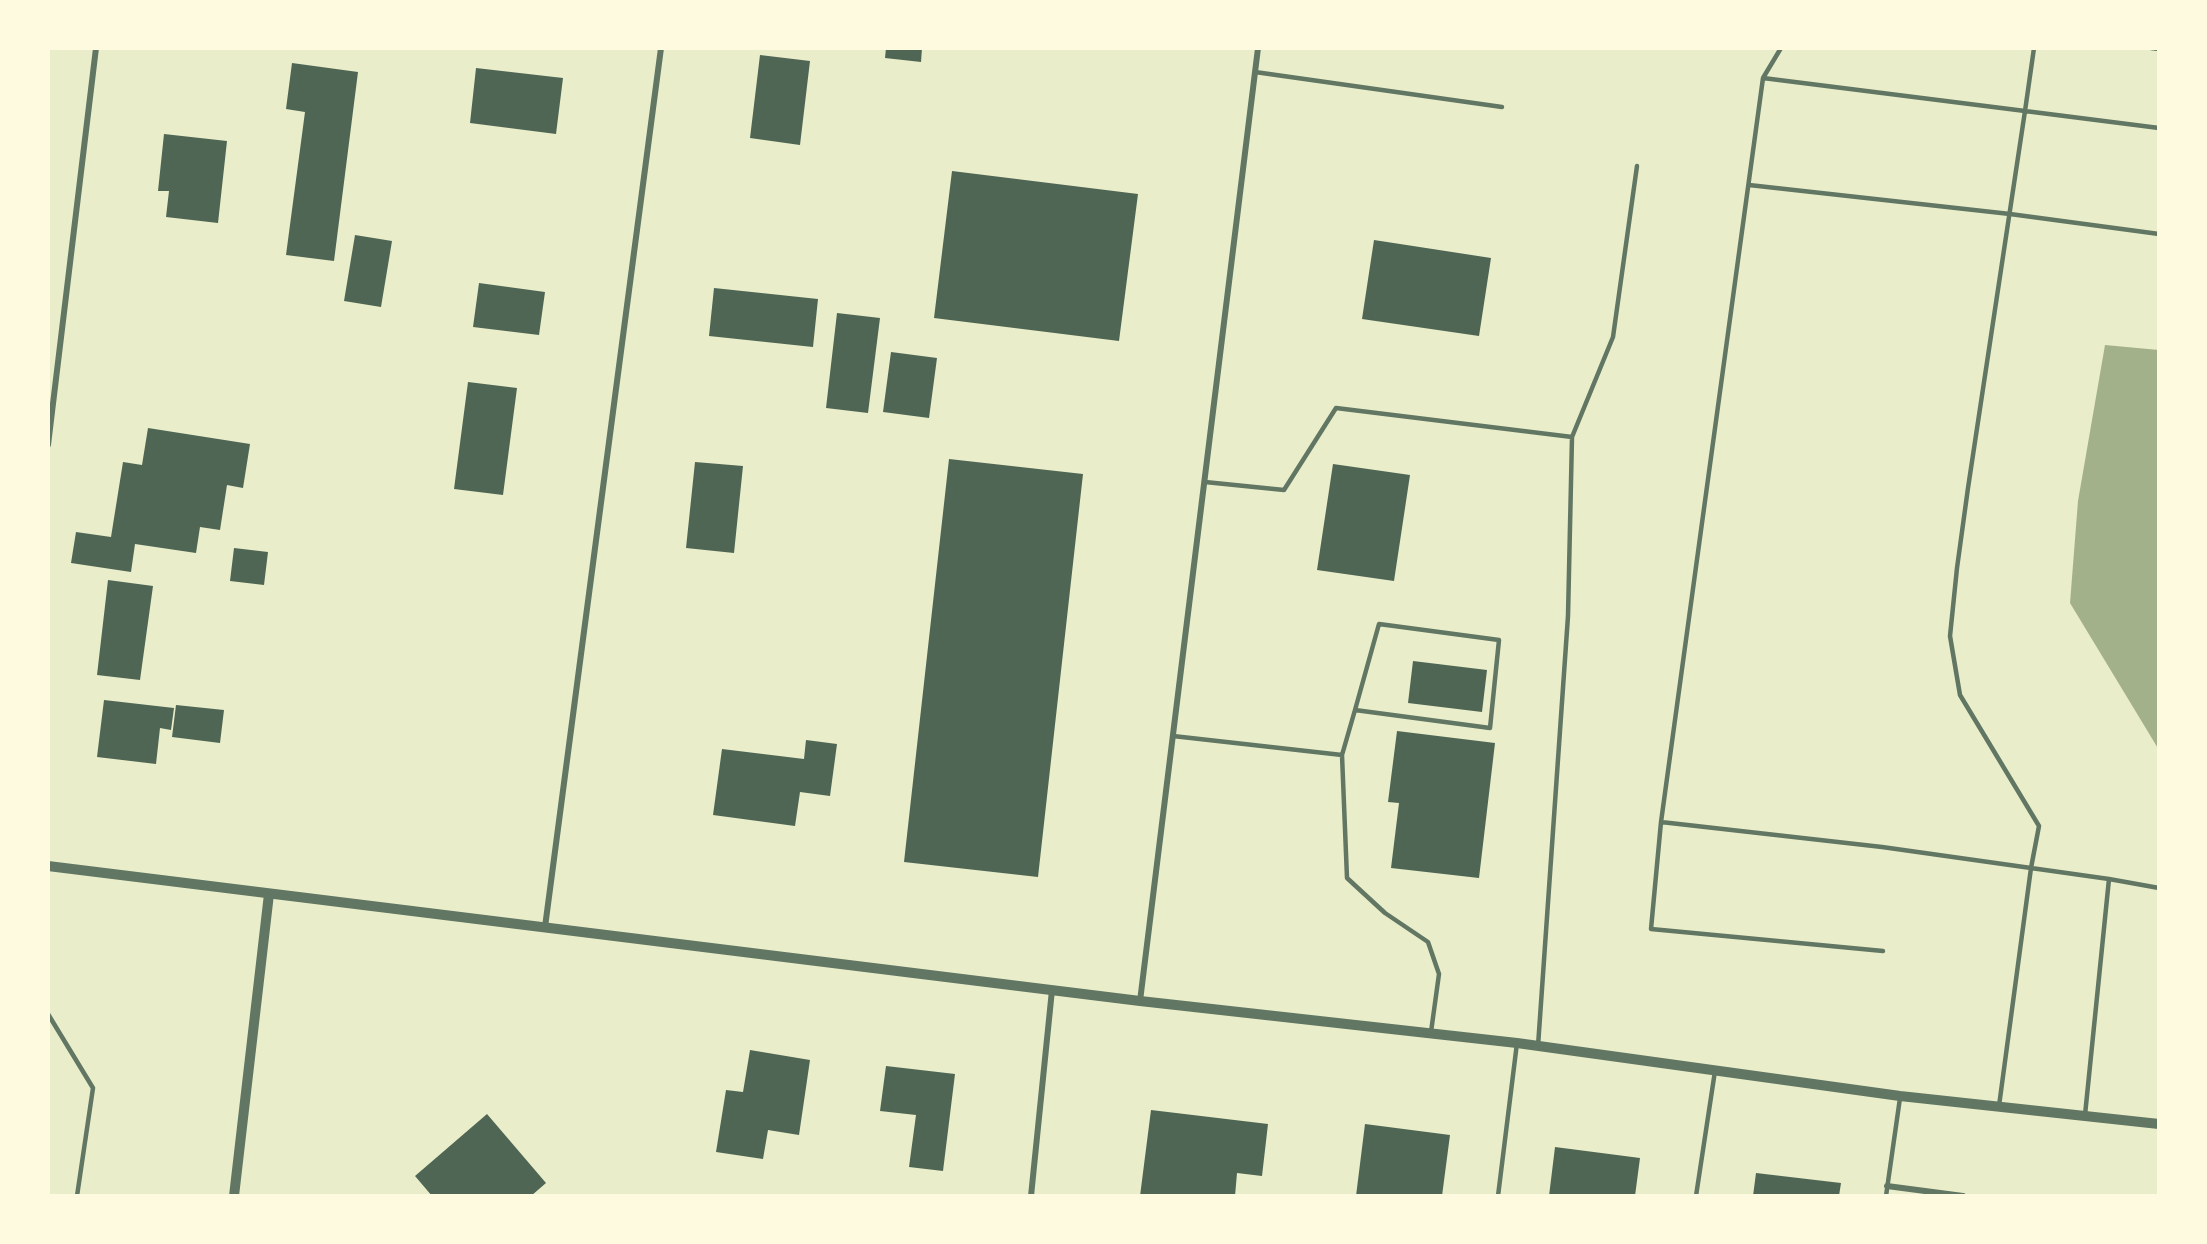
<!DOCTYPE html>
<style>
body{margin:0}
#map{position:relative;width:2207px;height:1244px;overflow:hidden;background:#e9edc9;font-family:"Roboto Serif",serif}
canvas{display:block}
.frame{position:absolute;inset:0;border:50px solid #fefae0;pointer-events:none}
</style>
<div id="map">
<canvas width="2207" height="1244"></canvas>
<div class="frame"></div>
</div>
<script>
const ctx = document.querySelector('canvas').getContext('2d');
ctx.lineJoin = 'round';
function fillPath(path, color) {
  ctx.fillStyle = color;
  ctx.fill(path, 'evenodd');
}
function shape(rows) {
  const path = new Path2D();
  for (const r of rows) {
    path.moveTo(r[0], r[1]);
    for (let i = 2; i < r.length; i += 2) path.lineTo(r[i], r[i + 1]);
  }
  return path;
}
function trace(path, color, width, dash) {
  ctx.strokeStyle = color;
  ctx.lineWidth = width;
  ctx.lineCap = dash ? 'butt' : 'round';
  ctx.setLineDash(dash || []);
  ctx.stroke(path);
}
fillPath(shape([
 [2105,345,2159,350,2159,750,2070,603,2078,501]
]), '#a3b18a');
fillPath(shape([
 [886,48,922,48,921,62,885,58],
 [760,55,810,61,800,145,750,138],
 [292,63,358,72,334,261,286,255,305,112,286,109],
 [476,68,563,78,556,134,470,123],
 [164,134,227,141,218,223,166,217,169,191,158,191],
 [952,171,1138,194,1119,341,934,318],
 [355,235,392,241,381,307,344,301],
 [1374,240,1491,258,1479,336,1362,319],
 [479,283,545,292,539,335,473,327],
 [714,288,818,299,813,347,709,336],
 [837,313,880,318,868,413,826,408],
 [891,352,937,358,929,418,883,412],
 [468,382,517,388,503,495,454,489],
 [148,428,250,444,243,488,227,485,220,530,200,527,196,553,135,544,131,572,71,563,76,532,111,537,123,462,142,465],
 [949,459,1083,474,1038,877,904,862],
 [695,462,743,466,734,553,686,548],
 [1333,464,1410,475,1394,581,1317,570],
 [234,548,268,552,264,585,230,581],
 [108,580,153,586,140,680,97,675],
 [1413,661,1487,670,1482,712,1408,703],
 [104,700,174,708,171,730,160,728,156,764,97,757],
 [176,705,224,710,220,743,172,737],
 [1397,731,1495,743,1479,878,1391,868,1399,803,1388,802],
 [806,740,837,744,830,796,800,792,795,826,713,815,722,749,804,759],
 [750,1050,810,1060,799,1135,768,1130,763,1159,716,1152,726,1090,743,1092],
 [886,1066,955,1074,943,1171,909,1167,916,1115,880,1111],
 [1151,1110,1268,1124,1262,1176,1237,1173,1235,1196,1140,1196],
 [487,1114,546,1183,531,1196,432,1196,415,1176],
 [1365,1124,1450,1135,1442,1196,1356,1196],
 [1555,1147,1640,1158,1635,1196,1549,1196],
 [1756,1173,1841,1183,1839,1196,1753,1196]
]), '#4f6655');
trace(shape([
 [2034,48,2025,111,1763,78,1661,822,1882,847,2109,879],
 [2151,48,2159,49],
 [1255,72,1502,107],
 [1763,78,1781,48],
 [1749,185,2010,214,2159,234],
 [1572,437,1613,337,1637,166],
 [1205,482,1284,490,1336,408,1572,437,1568,616,1538,1046],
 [1173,736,1342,755,1347,878,1385,913,1428,942,1439,974,1431,1032],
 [1342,755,1355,710,1379,624,1499,640,1490,728,1355,710],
 [1661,822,1651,929,1883,951],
 [48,1014,93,1088,77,1196],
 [1999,1106,2031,868,2039,826,1960,695,1950,636,1957,568,1968,488,2025,111,2159,128],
 [2085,1115,2109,879,2159,888],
 [1498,1196,1517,1043],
 [1696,1196,1715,1071],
 [1886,1196,1900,1098]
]), '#617663', 4.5);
trace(shape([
 [48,445,96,48],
 [545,927,661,48],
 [1140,1001,1258,48],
 [1887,1186,1963,1196],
 [1031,1196,1052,990]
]), '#617663', 6);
trace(shape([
 [48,866,1140,1001,1517,1043,1900,1096,2159,1124],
 [234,1196,269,894]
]), '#617663', 10);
</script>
